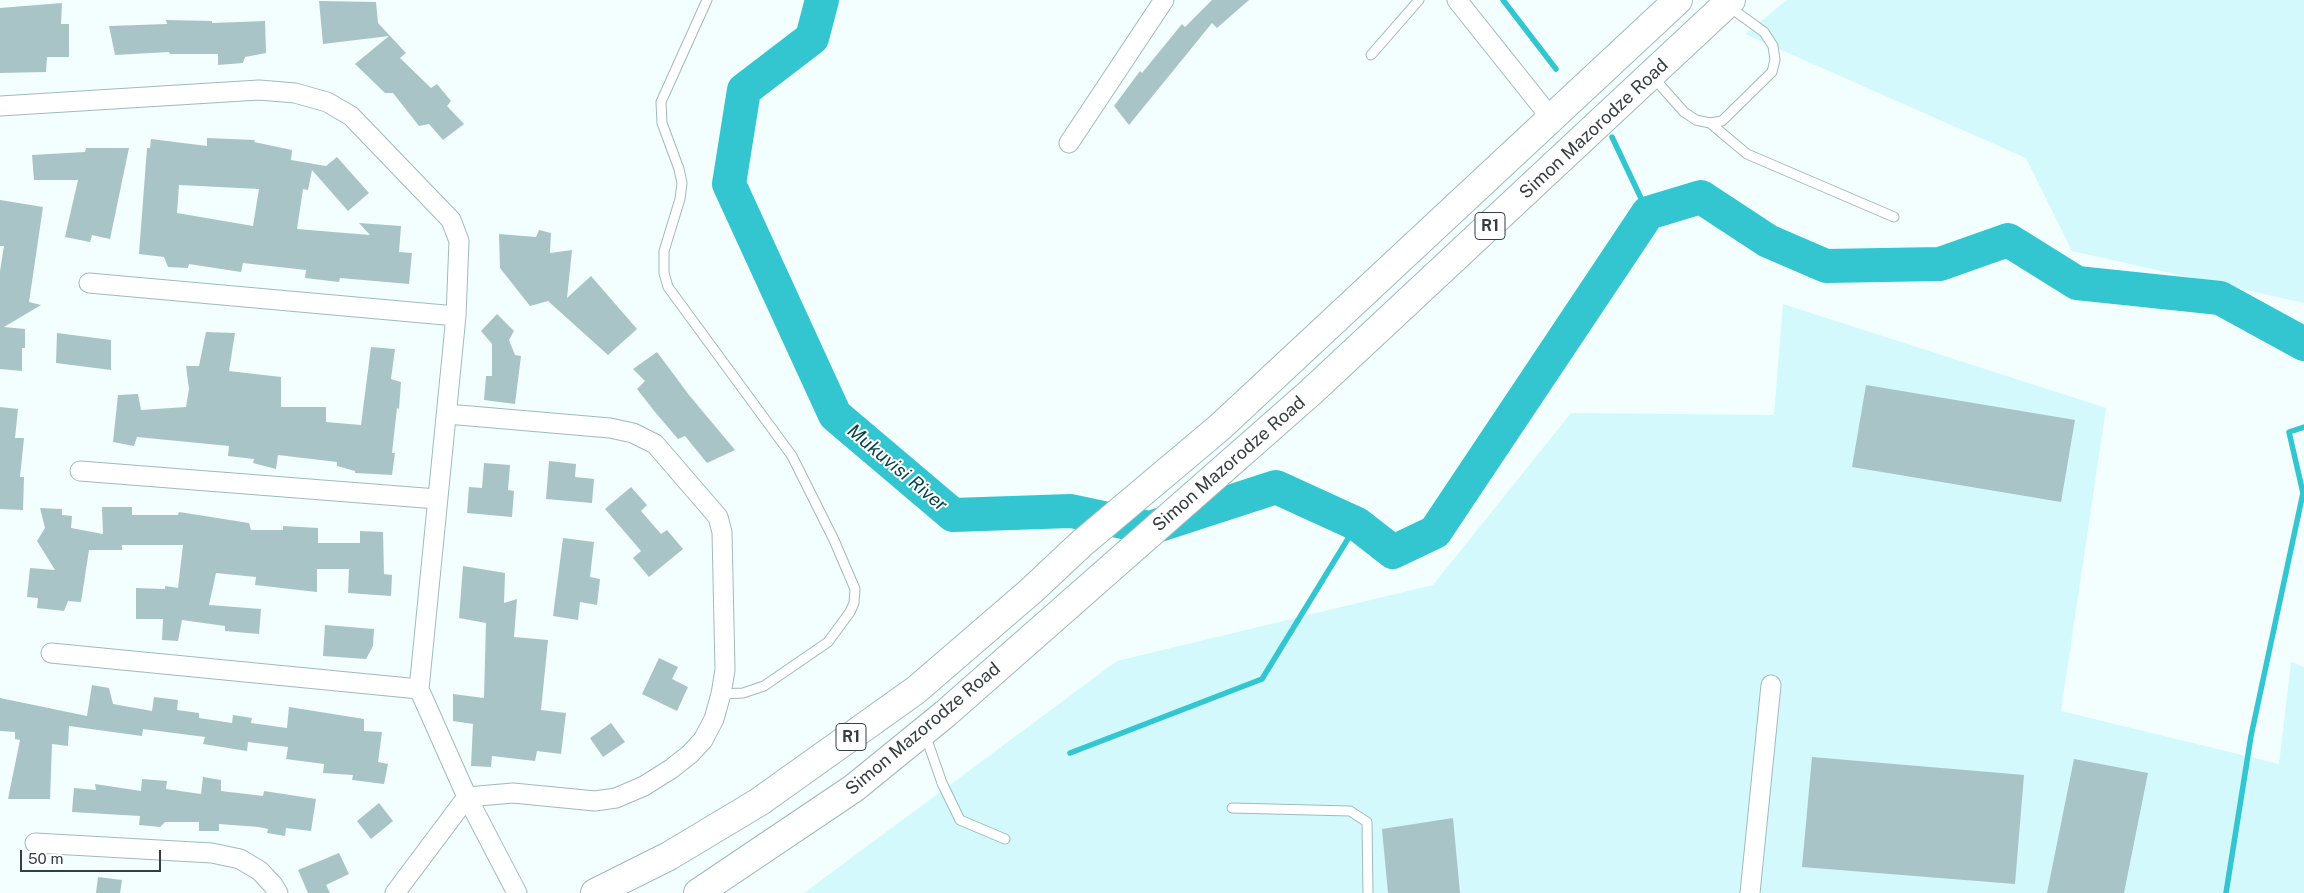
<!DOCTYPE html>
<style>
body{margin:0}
#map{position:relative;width:2304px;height:893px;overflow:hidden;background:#f3feff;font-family:"Public Sans",sans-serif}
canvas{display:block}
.scale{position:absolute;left:20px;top:850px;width:141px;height:22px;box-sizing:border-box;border:2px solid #333e3f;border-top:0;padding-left:6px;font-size:15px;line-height:18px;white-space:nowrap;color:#333e3f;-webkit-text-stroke:4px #fff;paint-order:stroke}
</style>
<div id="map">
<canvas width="2304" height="893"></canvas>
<div class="scale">50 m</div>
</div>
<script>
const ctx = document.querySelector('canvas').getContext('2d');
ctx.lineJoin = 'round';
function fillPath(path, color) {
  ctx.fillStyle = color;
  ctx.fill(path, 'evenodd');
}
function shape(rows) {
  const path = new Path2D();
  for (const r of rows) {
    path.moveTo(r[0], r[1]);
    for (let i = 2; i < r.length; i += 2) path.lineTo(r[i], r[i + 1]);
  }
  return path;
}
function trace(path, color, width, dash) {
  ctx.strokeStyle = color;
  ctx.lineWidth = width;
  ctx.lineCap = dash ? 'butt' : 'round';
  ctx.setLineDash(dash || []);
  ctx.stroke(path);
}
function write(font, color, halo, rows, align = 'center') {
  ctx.font = font + ' "Public Sans",sans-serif';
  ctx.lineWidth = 4;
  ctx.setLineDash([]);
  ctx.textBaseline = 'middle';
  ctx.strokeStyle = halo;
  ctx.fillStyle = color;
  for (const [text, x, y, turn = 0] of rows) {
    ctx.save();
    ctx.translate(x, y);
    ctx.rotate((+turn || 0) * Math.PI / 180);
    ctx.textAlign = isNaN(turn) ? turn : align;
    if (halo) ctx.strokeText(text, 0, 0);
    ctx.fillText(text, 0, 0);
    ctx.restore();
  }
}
fillPath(shape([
 [1787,0,2304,0,2304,303,2072,251,2026,158,1745,34],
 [1783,304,2106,408,2061,711,2279,764,2291,662,2304,667,2304,893,804,893,1117,661,1433,585,1571,413,1774,415]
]), '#d3f9fc');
trace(shape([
 [1503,0,1556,69],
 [1612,137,1648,213],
 [1070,753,1262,679,1357,524],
 [2226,893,2251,736,2303,493,2289,432,2304,427]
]), '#33c5d0', 5.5);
trace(shape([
 [822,0,812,38,744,90,729,184,835,415,953,515,1071,511,1150,528,1276,487,1357,524,1393,552,1435,532,1648,213,1701,197,1768,241,1826,266,1940,264,2008,240,2077,283,2220,298,2304,344]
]), '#33c5d0', 34);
fillPath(shape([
 [1212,0,1249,0,1217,28,1212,23,1129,125,1114,106,1140,71,1142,73,1182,24,1185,27],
 [319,1,376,2,378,23,406,53,400,58,431,88,437,84,451,101,447,106,464,124,443,140,429,124,419,126,393,93,385,93,355,64,389,36,323,44],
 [62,3,61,24,69,24,69,57,47,57,46,72,0,73,0,8],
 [166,20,212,21,212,23,265,21,266,53,245,57,243,63,218,65,218,54,170,54,169,52,115,55,109,26,167,24],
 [207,138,255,140,254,142,292,150,291,160,326,166,337,157,369,193,348,211,312,170,308,190,303,189,297,229,370,235,359,223,401,226,399,252,412,253,409,284,340,278,339,282,305,278,306,270,243,263,241,272,189,264,188,268,168,267,164,257,139,254,147,148,150,148,151,139,207,146],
 [179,185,259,189,253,226,177,213],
 [86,148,129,148,110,239,92,235,90,242,65,237,78,180,34,180,32,155,85,152],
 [0,200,43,207,29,302,41,305,4,327,25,329,25,348,22,348,22,371,0,369,0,271,4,246,0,246],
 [539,230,551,233,550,253,572,250,567,298,591,276,637,329,608,355,548,301,530,306,500,268,499,234,536,237],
 [497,314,514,331,509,340,515,355,521,356,515,404,484,400,486,376,492,376,492,344,481,331],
 [206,332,235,333,229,371,281,377,281,407,326,407,326,422,361,425,371,347,395,349,391,379,401,382,399,409,397,408,392,453,395,453,392,475,355,473,355,471,337,466,337,462,278,455,276,469,253,463,254,459,228,456,229,446,137,437,134,446,113,442,118,395,138,394,141,410,186,407,189,389,186,366,199,366],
 [57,333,111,340,111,370,56,363],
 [657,352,689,395,735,450,707,463,685,436,678,439,655,412,637,389,645,381,633,369],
 [1866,385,2075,420,2061,502,1852,467],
 [0,407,18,409,15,438,24,438,20,477,24,477,23,510,0,509],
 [549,461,576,464,575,477,594,479,592,503,546,499],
 [484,463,510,465,508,490,514,491,512,517,467,513,469,487,482,488],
 [631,487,647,505,641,511,661,534,667,530,683,549,649,577,633,558,641,551,605,509],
 [102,507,132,507,132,515,178,515,179,512,249,523,251,530,283,530,283,526,318,528,318,543,360,543,360,531,383,532,384,574,392,575,391,596,348,593,349,569,317,569,317,592,255,585,256,577,216,573,209,605,261,609,259,634,225,631,225,626,182,620,178,641,162,640,163,619,136,619,136,588,165,589,165,586,178,588,183,545,122,545,122,550,89,550,81,602,68,601,64,611,37,608,38,598,27,597,30,568,55,570,37,541,45,528,40,508,62,509,62,515,72,516,71,528,103,534],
 [563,538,594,542,590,577,600,579,597,605,580,602,578,620,553,616],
 [463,566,505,573,504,603,517,599,514,637,548,640,541,710,566,713,561,754,537,751,535,761,492,756,491,767,471,766,473,724,453,721,453,694,484,698,486,623,459,618],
 [325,625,374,629,373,646,366,659,323,656],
 [659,658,678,667,672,679,688,687,677,711,642,694],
 [92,685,109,688,113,704,152,711,154,697,178,700,177,710,199,713,199,718,232,723,233,715,252,718,251,723,287,728,289,707,364,719,364,731,382,732,378,762,388,764,384,784,352,780,353,775,323,773,324,764,286,759,288,747,248,742,247,751,203,744,205,737,143,729,142,736,69,726,68,746,52,744,50,799,8,799,20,740,15,739,15,732,0,731,0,698,87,716],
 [611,723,625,742,603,757,590,738],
 [1812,757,2024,775,2015,884,1802,867],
 [2074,759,2148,773,2124,893,2047,893],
 [203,777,221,780,221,791,263,796,264,791,316,799,311,831,286,828,285,836,267,833,268,829,259,827,219,824,219,831,199,831,199,822,165,822,160,827,139,825,140,816,72,812,74,788,96,790,95,784,141,791,142,779,167,781,166,789,201,794],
 [379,803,393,821,371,839,357,821],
 [1453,818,1460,893,1388,893,1382,829],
 [339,853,349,874,326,885,330,893,308,893,298,870],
 [98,877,122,880,120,893,96,893]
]), '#a9c4c6');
const service = shape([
 [707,0,661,102,662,123,679,169,682,183,680,199,664,251,664,273,668,287,792,456,834,540,855,589,854,603,850,612,828,642,764,686,743,693,721,694],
 [1371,55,1419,0],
 [1652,76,1684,112,1696,120,1710,123,1722,121,1772,72,1775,60,1773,46,1764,32,1728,6],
 [1710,123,1747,154,1894,217],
 [925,734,942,783,960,820,1005,839],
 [1232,808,1350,811,1367,822,1368,893]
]);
const minor = shape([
 [1457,0,1551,118],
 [0,106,259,90,295,93,327,102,351,116,451,220,459,241,456,316,419,689,467,797,517,893],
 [1069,143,1164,0],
 [89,283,456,316],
 [80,471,437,499],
 [51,653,419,689],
 [35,843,212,853,240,859,260,871,273,885,278,893],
 [395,893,467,797,513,793,595,801,616,798,644,786,671,769,690,754,703,740,714,719,721,694,725,670,722,532,718,517,655,444,633,433,610,428,447,414],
 [1750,893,1771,685]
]);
const trunk = shape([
 [595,893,669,856,759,802,916,690,1032,590,1081,544,1220,427,1678,0],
 [698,893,854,788,945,714,1311,392,1731,0]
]);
trace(service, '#9fbabc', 11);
trace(minor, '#9fbabc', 21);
trace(trunk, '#9fbabc', 30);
trace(service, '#fff', 9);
trace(minor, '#fff', 19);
trace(trunk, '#fff', 28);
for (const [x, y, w] of [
 [1490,226,30],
 [851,737,30]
]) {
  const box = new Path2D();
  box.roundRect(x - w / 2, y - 13.5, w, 27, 4);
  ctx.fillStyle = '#fff';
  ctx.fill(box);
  trace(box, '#333e3f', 1);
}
write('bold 16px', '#333e3f', null, [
 ["R1",1490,226],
 ["R1",851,737]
]);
write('18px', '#333e3f', '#fff', [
 ["Simon Mazorodze Road",1594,129,-43],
 ["Simon Mazorodze Road",1229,464,-41],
 ["Simon Mazorodze Road",923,729,-40]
]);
write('italic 19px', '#024449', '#fff', [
 ["Mukuvisi River",897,468,40]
]);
</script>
